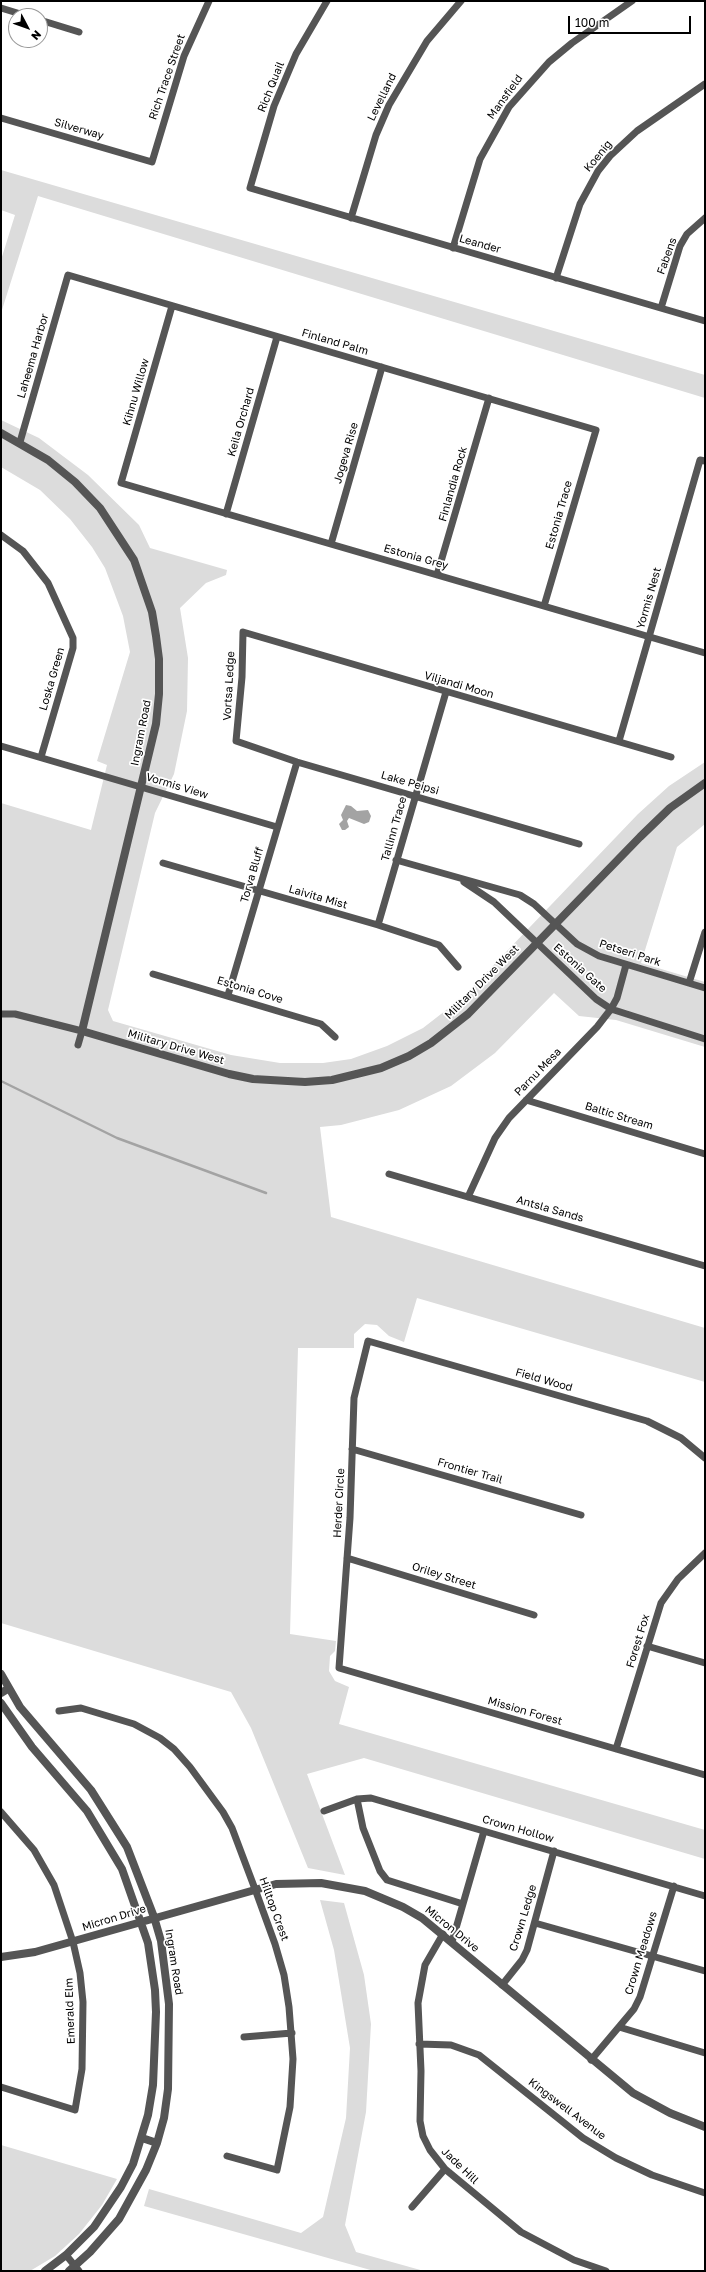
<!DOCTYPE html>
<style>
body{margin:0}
#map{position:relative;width:706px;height:2272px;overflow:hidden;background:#fff;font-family:"Golos Text",sans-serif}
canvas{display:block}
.frame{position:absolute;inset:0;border:2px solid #000;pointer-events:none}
.north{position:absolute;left:8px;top:8px;width:40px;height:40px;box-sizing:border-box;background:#fff;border:1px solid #999;border-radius:50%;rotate:131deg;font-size:11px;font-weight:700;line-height:16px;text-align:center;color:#000}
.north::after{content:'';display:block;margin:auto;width:14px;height:18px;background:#000;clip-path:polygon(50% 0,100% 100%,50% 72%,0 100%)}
.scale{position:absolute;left:568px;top:16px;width:123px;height:18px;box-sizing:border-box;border:2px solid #000;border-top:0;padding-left:5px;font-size:12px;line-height:14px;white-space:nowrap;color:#000;-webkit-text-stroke:3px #fff;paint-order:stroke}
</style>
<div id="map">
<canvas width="706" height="2272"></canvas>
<div class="frame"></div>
<div class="north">N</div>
<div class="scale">100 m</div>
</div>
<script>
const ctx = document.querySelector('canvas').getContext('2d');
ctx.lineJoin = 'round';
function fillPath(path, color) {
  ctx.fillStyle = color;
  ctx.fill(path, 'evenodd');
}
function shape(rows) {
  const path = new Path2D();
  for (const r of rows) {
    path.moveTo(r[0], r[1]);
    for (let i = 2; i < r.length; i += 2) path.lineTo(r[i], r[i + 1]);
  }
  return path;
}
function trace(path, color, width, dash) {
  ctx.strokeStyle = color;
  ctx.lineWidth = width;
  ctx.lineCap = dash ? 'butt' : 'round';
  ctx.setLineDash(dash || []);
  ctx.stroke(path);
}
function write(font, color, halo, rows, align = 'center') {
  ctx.font = font + ' "Golos Text",sans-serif';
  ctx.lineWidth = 3.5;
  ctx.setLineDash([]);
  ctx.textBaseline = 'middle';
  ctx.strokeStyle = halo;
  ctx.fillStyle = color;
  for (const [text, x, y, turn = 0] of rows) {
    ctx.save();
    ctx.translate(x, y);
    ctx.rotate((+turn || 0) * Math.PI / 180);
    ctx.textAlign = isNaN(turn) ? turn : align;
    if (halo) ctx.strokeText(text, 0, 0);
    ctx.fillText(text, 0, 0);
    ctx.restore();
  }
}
fillPath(shape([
 [1,170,705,375,705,398,38,196,1,313,1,260,15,215,1,210],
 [1,420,39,438,88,475,139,525,150,548,227,570,226,575,206,583,180,608,188,658,187,711,174,774,155,813,108,1010,113,1021,231,1055,280,1063,323,1063,351,1059,387,1046,423,1028,463,997,638,814,669,786,705,762,705,824,677,847,641,963,705,982,705,1047,616,1020,579,1016,554,993,495,1053,451,1086,399,1110,341,1125,320,1127,331,1217,705,1328,705,1382,417,1298,404,1342,389,1336,377,1325,365,1324,354,1334,354,1348,298,1348,290,1634,336,1641,335,1651,330,1656,329,1671,335,1681,349,1687,339,1724,705,1830,705,1859,364,1758,307,1774,345,1875,308,1868,251,1728,231,1692,1,1623,1,803,91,830,107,765,97,761,130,652,123,616,105,568,92,547,70,519,40,490,1,467],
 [320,1900,344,1903,364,1975,371,2024,366,2112,345,2225,356,2252,424,2271,374,2271,144,2206,149,2189,301,2233,323,2217,346,2118,350,2048,334,1950],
 [1,2145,117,2179,102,2205,79,2234,55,2256,30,2271,1,2271]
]), '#dcdcdc');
fillPath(shape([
 [346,805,351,806,357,811,368,810,371,816,369,822,364,824,349,818,347,821,349,827,345,830,342,830,339,824,343,820,341,815]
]), '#a3a3a3');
trace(shape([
 [1,1081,117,1138,266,1193]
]), '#a3a3a3', 2.5);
trace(shape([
 [327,1,296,54,274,106,250,188,705,321],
 [1,8,27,16],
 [40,20,79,32],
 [1,118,152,162,184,56,209,1],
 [351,218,376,135,389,105,427,41,461,1],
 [453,248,480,159,509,107,549,62,572,43,632,1],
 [556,278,580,204,598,171,610,156,637,131,705,84],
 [172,306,121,483,705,653],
 [661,308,680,246,687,234,705,218],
 [20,442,68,275,596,430,544,606],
 [226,514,277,337],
 [1,535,23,551,48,583,73,638,73,648,41,757],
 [331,544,382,367],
 [437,575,489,398],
 [619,741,700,460,705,461],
 [1,746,277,827],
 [579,844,297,762,236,741,242,677,243,632,671,757],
 [396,860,520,895,534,904,577,944,599,956,705,988],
 [163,863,378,925,439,945,458,967],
 [464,882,494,902,596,999,611,1009,705,1039],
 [378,925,446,692],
 [153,974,321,1024,335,1037],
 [689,983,705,932],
 [228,995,297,762],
 [1,1014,15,1014,82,1031,78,1045],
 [526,1100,705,1154],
 [389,1174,705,1266],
 [468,1197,495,1138,509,1118,597,1027,611,1009,617,998,626,965],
 [352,1449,581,1515],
 [705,1458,681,1438,647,1421,368,1341,354,1398,350,1518,339,1668,705,1775],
 [347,1558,534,1615],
 [647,1646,705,1663],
 [59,1711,81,1708,134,1724,160,1738,174,1749,190,1767,223,1812,232,1828,255,1889,275,1944,284,1975,289,2007,293,2059,290,2107,277,2170,227,2156],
 [616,1749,661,1603,678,1579,705,1553],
 [357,1799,363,1828,380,1871,387,1880,463,1904],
 [324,1811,357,1799,371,1798,705,1896],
 [1,1812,34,1850,54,1885,73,1942,80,1973,83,2002,82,2069,75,2110,1,2087],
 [535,1923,705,1971],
 [443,1934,425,1965,418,2003,421,2071,420,2121,423,2136,430,2150,445,2169,521,2232,574,2260,606,2271],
 [452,1942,484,1831],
 [502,1985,522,1960,527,1950,554,1851],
 [619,2027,705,2053],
 [244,2037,292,2033],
 [419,2044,451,2045,479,2055,583,2138,616,2158,652,2175,705,2193],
 [591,2060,634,2009,640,1997,674,1886],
 [412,2207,445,2169],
 [66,2255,79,2271]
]), '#555', 7);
trace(shape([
 [1,433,48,460,75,482,100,508,134,560,152,612,156,636,159,659,159,694,156,724,82,1031,229,1074,253,1079,305,1082,332,1080,381,1068,409,1056,431,1043,468,1014,640,837,670,808,705,783],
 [1,1674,20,1707,91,1790,127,1847,154,1917,161,1941,169,2004,168,2089,164,2118,157,2143,146,2170,119,2219,90,2252,69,2271],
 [1,1693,9,1688],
 [1,1703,32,1747,87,1811,122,1869,148,1943,155,1990,156,2012,153,2085,148,2115,133,2164,121,2187,94,2227,66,2255,45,2271],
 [1,1957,35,1952,276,1884,321,1883,365,1891,403,1907,422,1918,633,2093,670,2113,705,2127],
 [142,2138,157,2143]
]), '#555', 8);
write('11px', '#000', '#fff', [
 ["Rich Trace Street",167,77,-71],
 ["Rich Quail",271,87,-68],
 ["Levelland",382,97,-64],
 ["Mansfield",505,97,-54],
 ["Silverway",79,129,16],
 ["Koenig",598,156,-51],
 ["Leander",480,244,16],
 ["Fabens",667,256,-70],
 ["Finland Palm",335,342,16],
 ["Laheema Harbor",33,356,-74],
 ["Kihnu Willow",136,392,-74],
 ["Keila Orchard",241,422,-74],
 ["Jogeva Rise",346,453,-74],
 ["Finlandia Rock",453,484,-74],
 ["Estonia Trace",559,515,-74],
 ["Estonia Grey",416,557,16],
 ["Yormis Nest",649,598,-74],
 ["Loska Green",52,679,-74],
 ["Viljandi Moon",459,685,16],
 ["Vortsa Ledge",229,686,-87],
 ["Ingram Road",141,733,-79],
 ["Lake Peipsi",410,783,16],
 ["Vormis View",177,786,17],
 ["Tallinn Trace",394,829,-74],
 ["Torva Bluff",252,875,-74],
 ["Laivita Mist",318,897,16],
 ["Petseri Park",630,953,18],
 ["Estonia Gate",580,968,42],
 ["Military Drive West",482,982,-45],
 ["Estonia Cove",250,990,17],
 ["Military Drive West",176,1047,16],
 ["Parnu Mesa",538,1072,-46],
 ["Baltic Stream",619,1116,17],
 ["Antsla Sands",550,1209,16],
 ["Field Wood",544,1380,16],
 ["Frontier Trail",470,1471,16],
 ["Herder Circle",339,1503,-87],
 ["Oriley Street",444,1576,17],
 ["Forest Fox",638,1641,-73],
 ["Mission Forest",525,1711,16],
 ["Crown Hollow",518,1829,16],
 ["Hilltop Crest",274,1909,70],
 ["Micron Drive",114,1918,-17],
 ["Crown Ledge",523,1918,-73],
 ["Micron Drive",452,1929,39],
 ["Crown Meadows",641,1953,-73],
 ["Ingram Road",174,1962,81],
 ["Emerald Elm",70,2011,-92],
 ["Kingswell Avenue",567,2109,37],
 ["Jade Hill",460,2166,44]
]);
</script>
